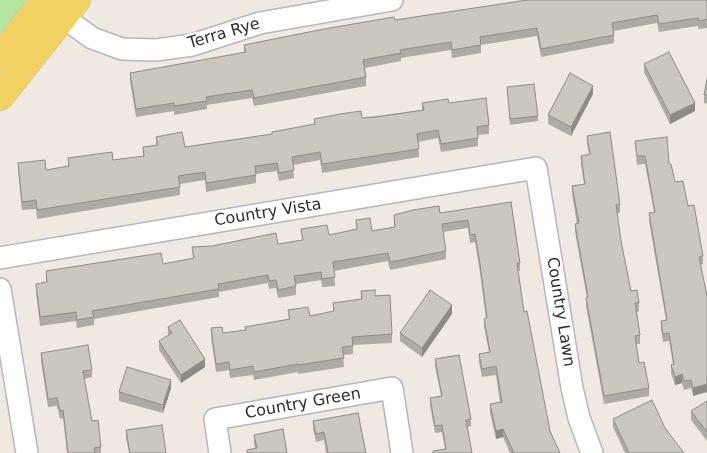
<!DOCTYPE html>
<style>
body{margin:0}
canvas{display:block;background:#efe9e1}
</style>
<canvas width="707" height="453"></canvas>
<script>
const ctx = document.querySelector('canvas').getContext('2d');
ctx.lineJoin = 'round';
function fillPath(path, color) {
  ctx.fillStyle = color;
  ctx.fill(path, 'evenodd');
}
function shape(rows) {
  const path = new Path2D();
  for (const r of rows) {
    path.moveTo(r[0], r[1]);
    for (let i = 2; i < r.length; i += 2) path.lineTo(r[i], r[i + 1]);
  }
  return path;
}
function trace(path, color, width, dash) {
  ctx.strokeStyle = color;
  ctx.lineWidth = width;
  ctx.lineCap = dash ? 'butt' : 'round';
  ctx.setLineDash(dash || []);
  ctx.stroke(path);
}
function write(font, color, halo, rows, align = 'center') {
  ctx.font = font + ' "DejaVu Sans",sans-serif';
  ctx.lineWidth = 5;
  ctx.setLineDash([]);
  ctx.textBaseline = 'middle';
  ctx.strokeStyle = halo;
  ctx.fillStyle = color;
  for (const [text, x, y, turn = 0] of rows) {
    ctx.save();
    ctx.translate(x, y);
    ctx.rotate((+turn || 0) * Math.PI / 180);
    ctx.textAlign = isNaN(turn) ? turn : align;
    if (halo) ctx.strokeText(text, 0, 0);
    ctx.fillText(text, 0, 0);
    ctx.restore();
  }
}
fillPath(shape([
 [0,0,35,0,0,42]
]), '#b6e59e');
const minor = shape([
 [63,17,92,38,122,49,156,50,192,45,260,23,392,0],
 [0,258,536,168,572,388,579,418,592,453],
 [0,289,27,453],
 [220,453,215,419,392,388,402,453]
]);
const major = shape([
 [0,57,45,0],
 [0,96,76,0]
]);
trace(minor, '#b4b7c1', 24);
trace(major, '#c9c9c9', 30);
trace(minor, '#fff', 21);
trace(major, '#f2d163', 28);
fillPath(shape([
 [707,0,707,28,698,29,698,26,659,32,657,23,614,31,614,43,541,57,537,36,481,45,481,53,452,58,451,50,401,58,401,61,365,68,366,77,366,86,254,106,252,98,207,105,207,109,174,115,174,111,136,117,130,82,130,73,244,53,244,45,395,20],
 [644,64,695,111,670,124,644,72],
 [707,79,707,104,704,103,704,95],
 [507,87,538,116,538,121,510,125],
 [593,94,571,136,548,124,548,115],
 [422,103,449,103,489,125,489,134,478,135,478,146,441,152,438,138,418,142,419,157,322,173,320,160,293,165,294,178,279,181,277,171,256,174,256,183,206,192,205,180,180,184,180,195,37,219,36,209,22,210,18,171,18,163,46,170,68,166,68,158,113,160,143,156,143,147,156,146,156,137,185,147,272,134,314,125,314,119,362,118,422,110],
 [587,136,620,204,620,213,617,213,621,241,631,291,639,303,639,311,637,312,640,335,640,344,636,344,639,363,649,388,649,396,604,404,586,306,587,298,575,232,575,224,577,224,572,194,572,186,584,184,581,164,581,156,589,154,587,144],
 [635,141,669,164,675,182,688,206,703,256,703,264,700,265,693,396,691,388,684,390,682,383,675,385,671,373,671,365,673,364,669,341,663,342,661,329,661,321,666,320,649,221,649,213,654,212,645,164,637,165],
 [511,202,520,263,520,271,518,271,524,312,550,431,560,453,510,453,503,437,496,439,490,413,490,404,500,402,496,375,482,377,479,362,479,354,489,352,484,327,484,319,486,319,480,273,475,242,470,243,468,228,443,232,446,251,446,259,390,270,388,261,334,271,335,286,322,287,321,280,296,284,296,295,278,298,276,288,269,289,268,283,219,292,219,297,94,319,94,325,77,328,76,321,40,326,36,292,36,284,46,282,46,271,163,264,193,258,192,247,278,244,302,240,301,229,329,235,356,230,356,220,372,231,394,227,394,215,440,213],
 [361,291,375,296,392,334,392,343,353,345,353,354,343,355,344,367,298,374,298,372,254,380,253,375,230,378,229,370,216,372,211,337,211,328,223,333,245,330,245,327,289,319,288,310,310,316,333,312,333,303,361,299],
 [452,314,422,357,400,341,400,333],
 [168,327,205,367,181,383,159,350,159,341,168,336],
 [41,353,92,370,92,377,84,379,92,421,101,447,101,453,67,453,63,418,60,419,57,406,48,407,41,361],
 [435,359,471,419,471,426,467,427,472,453,445,449,442,432,435,433,430,405,430,398,441,396,435,366],
 [171,388,163,413,119,401,119,392],
 [707,401,707,441,691,420,691,411],
 [613,419,665,428,684,453,625,453,613,427],
 [313,421,366,453,326,453,324,440,316,442,313,429],
 [126,430,166,453,129,453,126,438],
 [254,435,287,453,247,453,247,450,255,449,254,443]
]), '#afaba4');
fillPath(shape([
 [593,86,593,94,571,136,571,127],
 [695,103,695,111,670,124,670,115],
 [452,305,452,314,422,357,422,348],
 [205,359,205,367,181,383,181,375],
 [682,374,682,383,675,385,675,377],
 [171,380,171,388,163,413,163,405],
 [707,384,707,392,693,396,693,388],
 [503,429,503,437,496,439,496,431]
]), '#8e8b86');
const building = shape([
 [527,0,707,0,707,19,698,21,698,18,659,24,657,15,612,23,614,35,541,49,537,28,480,37,481,45,452,50,451,42,400,50,401,53,363,60,366,77,254,98,252,90,206,97,207,101,174,106,174,103,136,109,130,73,246,52,244,45,324,29,394,17,395,20,527,0],
 [669,52,695,103,670,115,644,64,669,52],
 [570,73,593,86,571,127,548,115,570,73],
 [707,79,707,95,704,95,707,79],
 [534,84,538,116,510,119,507,87,534,84],
 [486,98,489,125,477,127,478,138,441,144,438,130,417,134,419,149,322,164,320,152,292,157,294,170,279,173,277,163,255,166,256,175,206,183,205,172,178,176,180,187,37,210,36,200,22,202,18,163,45,160,46,170,69,166,68,158,83,156,112,152,113,160,144,156,143,147,158,145,156,137,182,132,185,147,272,134,272,132,315,124,314,119,340,114,361,111,362,118,376,117,424,110,422,103,448,99,449,103,486,98],
 [610,132,620,204,616,205,621,241,631,291,637,290,639,303,635,303,640,335,635,336,639,363,644,362,649,388,604,396,586,298,588,297,575,224,579,223,572,186,585,184,581,156,590,154,587,136,610,132],
 [667,137,669,164,671,164,675,182,683,181,688,206,694,205,703,256,699,257,707,296,707,384,693,388,691,380,684,381,682,374,675,377,671,365,674,364,669,333,663,334,661,321,667,320,649,213,655,212,645,156,637,156,635,141,667,137],
 [511,202,520,263,517,263,524,312,527,311,550,431,560,453,514,453,503,429,496,431,490,404,502,402,496,366,482,369,479,354,490,352,484,319,487,318,480,264,475,234,470,235,468,220,442,224,446,251,390,262,388,253,333,262,335,277,322,279,321,272,294,276,296,286,278,290,276,280,269,281,268,275,218,284,219,289,92,311,94,317,77,320,76,312,40,317,36,284,47,282,46,271,161,253,163,264,194,258,192,247,212,246,276,233,278,244,303,240,301,229,327,225,329,235,357,229,356,220,370,218,372,231,395,227,394,215,413,210,439,206,440,213,511,202],
 [375,290,375,296,390,295,392,334,352,337,353,346,342,347,344,358,298,365,298,364,254,372,253,366,230,370,229,362,216,364,211,328,222,327,223,333,246,330,245,327,290,319,288,310,308,307,310,316,334,311,333,303,362,299,361,291,375,290],
 [430,290,452,305,422,348,400,333,430,290],
 [180,320,205,359,181,375,159,341,172,333,168,327,180,320],
 [88,345,92,370,83,371,92,421,98,420,101,447,94,448,95,453,68,453,63,410,60,411,57,398,48,399,41,353,88,345],
 [459,355,471,419,466,420,472,453,433,453,433,451,446,449,442,425,435,426,430,398,442,396,435,359,459,355],
 [127,367,171,380,163,405,119,392,127,367],
 [652,400,665,428,684,453,629,453,613,419,652,400],
 [707,401,707,432,691,411,707,401],
 [358,413,366,453,328,453,324,432,316,434,313,421,358,413],
 [162,425,166,453,130,453,126,430,162,425],
 [283,429,287,453,247,453,247,450,257,448,254,435,283,429]
]);
fillPath(building, '#cbc7bf');
trace(building, '#8e8b86', 1);
write('16px', '#2e2e2e', '#fff', [
 ["Terra Rye",224,34,-16],
 ["Country Vista",268,213,-9],
 ["Country Lawn",560,312,81],
 ["Country Green",303,404,-10]
]);
</script>
